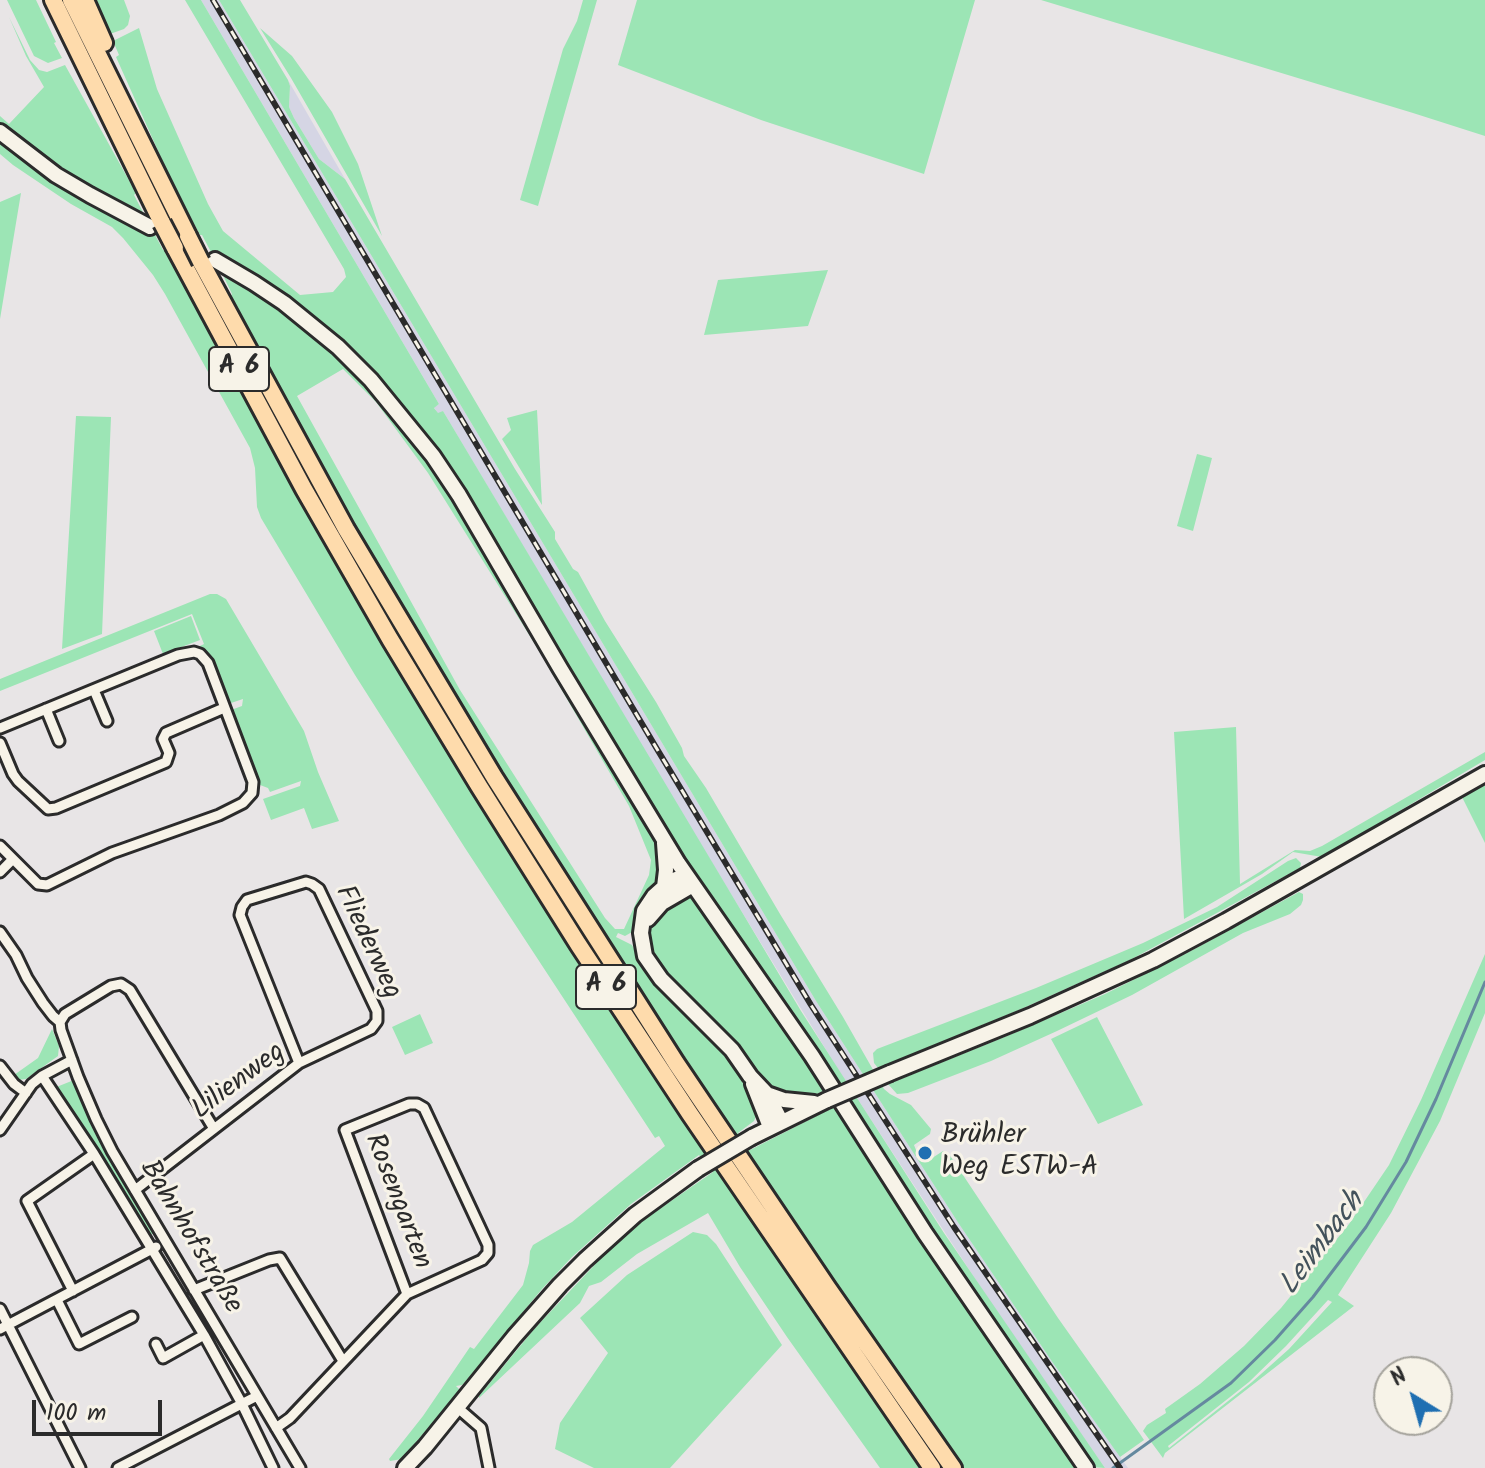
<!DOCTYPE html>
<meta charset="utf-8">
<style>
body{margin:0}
#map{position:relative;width:1485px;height:1468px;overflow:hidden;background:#e8e5e6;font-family:Kalam,sans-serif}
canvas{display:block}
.north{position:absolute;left:1373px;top:1356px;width:80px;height:80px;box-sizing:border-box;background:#f7f3e8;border:2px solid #a5a39c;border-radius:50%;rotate:323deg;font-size:22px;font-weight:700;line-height:32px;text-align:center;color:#2b2b2b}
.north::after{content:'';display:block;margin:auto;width:28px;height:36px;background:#1f6fb2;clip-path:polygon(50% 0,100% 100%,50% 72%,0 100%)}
.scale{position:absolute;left:32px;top:1400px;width:130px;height:36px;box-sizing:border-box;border:4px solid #2b2b2b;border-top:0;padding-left:10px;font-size:24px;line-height:28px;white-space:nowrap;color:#2b2b2b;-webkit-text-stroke:6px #f7f3e8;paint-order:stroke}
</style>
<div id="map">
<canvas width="1485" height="1468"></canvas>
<div class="north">N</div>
<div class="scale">100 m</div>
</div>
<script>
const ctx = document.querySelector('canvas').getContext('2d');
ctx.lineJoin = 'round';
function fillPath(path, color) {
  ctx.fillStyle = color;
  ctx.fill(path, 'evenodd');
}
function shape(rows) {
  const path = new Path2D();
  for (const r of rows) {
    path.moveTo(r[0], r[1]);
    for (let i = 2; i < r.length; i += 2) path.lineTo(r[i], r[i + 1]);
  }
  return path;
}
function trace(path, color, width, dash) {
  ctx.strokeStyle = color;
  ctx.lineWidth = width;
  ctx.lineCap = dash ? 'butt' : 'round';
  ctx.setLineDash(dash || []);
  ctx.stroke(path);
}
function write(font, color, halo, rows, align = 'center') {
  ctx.font = font + ' Kalam,sans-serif';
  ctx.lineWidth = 6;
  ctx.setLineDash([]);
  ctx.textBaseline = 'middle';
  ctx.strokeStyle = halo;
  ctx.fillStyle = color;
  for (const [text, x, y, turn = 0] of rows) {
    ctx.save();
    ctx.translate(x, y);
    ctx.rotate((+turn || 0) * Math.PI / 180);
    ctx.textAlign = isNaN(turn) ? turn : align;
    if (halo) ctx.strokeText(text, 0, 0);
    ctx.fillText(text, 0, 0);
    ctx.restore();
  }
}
fillPath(shape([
 [201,0,219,0,816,1001,959,1224,1053,1363,1128,1468,1105,1468,991,1303,836,1066,687,822,443,411,438,414,434,407,439,404],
 [288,80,345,179,319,159,294,118,289,107,290,86]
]), '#d5d5e4');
fillPath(shape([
 [7,0,36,0,56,42,54,43,62,58,48,63,34,56],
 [93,0,124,0,130,16,128,25,124,29,110,34,104,18,101,19],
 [185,0,201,0,439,404,434,408,438,413,443,411,801,1011,944,1233,1105,1468,1091,1467,962,1280,799,1027,648,804,432,445,256,279,211,252,202,235,200,235,176,191,116,57,119,55,113,41,139,28,157,89,208,204,223,231,300,295,333,292,346,277,344,269],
 [219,0,240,0,288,80,290,86,289,107,294,118,319,159,345,179,515,469,555,532,555,539,573,569,578,572,605,621,656,702,682,748,684,756,706,788,780,914,843,1017,884,1089,890,1094,911,1105,931,1129,930,1134,914,1145,916,1150,926,1162,943,1151,949,1154,1058,1318,1140,1434,1144,1440,1120,1457,1053,1363,959,1224,816,1001],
 [583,0,597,0,538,206,520,200,563,49,577,21],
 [637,0,975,0,924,174,761,120,618,65],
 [1041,0,1485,0,1485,136,1413,113],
 [9,17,30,60,39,70,47,72,65,65,136,193,134,195,145,216,142,218,64,175,0,126,0,116,9,124,44,87,26,56],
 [260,28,292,56,332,112,358,164,382,236,291,78],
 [0,138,98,205,154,233,163,250,166,250,224,362,337,565,475,797,575,956,656,1080,919,1468,880,1468,787,1337,740,1267,708,1213,637,1254,601,1282,589,1286,580,1303,479,1398,479,1396,535,1328,603,1256,645,1219,713,1172,699,1155,631,1204,572,1257,542,1289,465,1382,462,1385,456,1386,460,1390,402,1459,390,1461,389,1459,423,1416,470,1347,474,1349,523,1285,529,1263,530,1251,533,1245,572,1222,665,1146,659,1136,655,1138,465,848,355,675,261,518,257,507,255,468,250,448,165,294,153,275,123,238,112,227,71,204,13,165,0,154],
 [21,193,0,319,0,202],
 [219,267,272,300,344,358,428,456,641,813,658,850,660,879,632,932,625,936,618,933,616,937,632,945,646,971,722,1048,743,1075,753,1094,756,1106,757,1114,754,1121,738,1133,750,1150,836,1106,1081,1468,964,1468,750,1157,670,1037,517,797,404,611,307,441,231,296,232,294],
 [343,369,376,402,428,473,538,649,629,806,651,860,649,875,624,929,615,929,605,918,460,690,297,396],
 [828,270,808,326,704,335,718,280],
 [537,410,542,505,502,439,511,430,507,418],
 [76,416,111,417,102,634,62,649],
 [1197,454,1212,458,1193,531,1177,526],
 [305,468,360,565,945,1468,939,1468,702,1122,486,787,300,471],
 [210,594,217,594,226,599,304,731,318,772,339,821,312,829,304,808,271,820,263,799,300,786,301,781,270,792,268,788,260,785,231,710,242,706,243,699,228,704,211,658,196,648,204,644,192,614,0,691,0,679],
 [191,616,200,640,163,654,154,631],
 [1236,727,1240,884,1295,850,1310,851,1322,846,1485,752,1485,760,1322,857,1293,852,1262,874,1184,919,1174,732],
 [1485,782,1485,843,1461,795],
 [1296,858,1301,863,1300,868,1130,960,1019,1010,878,1068,874,1063,873,1053,877,1049,1036,988,1143,943,1217,907,1288,861],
 [1299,892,1303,894,1303,900,1301,905,1290,914,1243,933,1132,995,1057,1031,991,1061,908,1093,897,1094,888,1084,1007,1036,1105,994,1189,952],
 [689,897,695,900,773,1008,826,1090,817,1094,775,1093,677,988,652,959,648,938,651,924,664,908,683,898],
 [1485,954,1485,1013,1440,1121,1391,1213,1338,1295,1354,1306,1165,1453,1163,1458,1143,1431,1147,1425,1166,1413,1165,1409,1200,1384,1244,1346,1281,1308,1349,1224,1389,1165,1421,1100],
 [1328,1300,1332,1302,1289,1349,1252,1382,1169,1448,1168,1446,1249,1382,1286,1346],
 [420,1014,433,1043,405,1055,392,1027],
 [1097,1017,1143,1105,1098,1124,1051,1039],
 [52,1029,59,1046,58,1056,26,1079,18,1080,14,1075,38,1058],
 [74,1080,97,1134,154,1233,149,1236,54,1088],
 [693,1232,707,1235,716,1244,782,1345,670,1468,594,1468,555,1449,560,1423,608,1353,580,1318,627,1275]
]), '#9ce5b5');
trace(shape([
 [1113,1468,1231,1383,1275,1340,1313,1297,1366,1227,1406,1162,1436,1099,1485,982]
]), '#65899f', 3);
const minor = shape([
 [94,690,107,721],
 [46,709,59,741],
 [0,728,178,655,194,652,200,654,208,663,253,782,252,793,243,803,219,815,112,853,47,885,38,884,0,846],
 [0,743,13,774,18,781,48,809,56,808,166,762,169,753,163,739,166,733,224,708],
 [0,872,13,859],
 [0,932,16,955,27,978,43,1003,53,1016,60,1022],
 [60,1022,61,1030,78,1077,96,1119,112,1151,300,1468],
 [60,1022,65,1014,111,986,121,984,130,990,214,1129],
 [0,1066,14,1084,26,1093],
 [42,1076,94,1154,204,1335,242,1404,273,1468],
 [0,1130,32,1084,42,1076,72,1060],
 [135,1190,299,1063,371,1029,377,1021,377,1011,319,889,312,884,306,882,247,900,242,907,240,915,299,1063],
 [194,1290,269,1260,280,1258,343,1361],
 [73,1291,27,1201,94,1154],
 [57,1300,79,1344,132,1317],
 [0,1309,80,1468],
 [0,1329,156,1247],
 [156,1344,163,1358,204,1335],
 [458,1408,481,1428,489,1468],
 [276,1428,290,1418,407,1294,482,1260,488,1253,488,1245,424,1108,417,1104,409,1104,345,1130,407,1294],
 [118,1468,257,1396]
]);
const secondary = shape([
 [0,132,56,175,90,195,150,227],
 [215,260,254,283,284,303,338,347,371,380,433,456,459,495,560,668,678,863,812,1056,925,1233,1086,1468],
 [687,876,676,879,664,887,654,896,644,911,641,933,645,956,661,979,732,1050,750,1076,767,1094,781,1121],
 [664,887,666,870,664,843],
 [648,919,662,903,693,885],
 [890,1073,1030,1016,1153,960,1226,921,1485,774],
 [753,1084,770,1127],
 [767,1094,784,1100,814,1103],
 [752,1137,827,1100],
 [405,1468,425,1447,514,1337,560,1285,585,1260,635,1215,698,1169]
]);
const motorway = shape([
 [53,0,162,223],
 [71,0,188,236],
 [85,0,104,43],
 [175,248,304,489,390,639,479,786,578,944,690,1114,932,1468],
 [201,262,346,529,494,777,676,1063,827,1287,953,1468]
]);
trace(minor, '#2b2b2b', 15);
trace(secondary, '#2b2b2b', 20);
trace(motorway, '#2b2b2b', 22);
trace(minor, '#f7f3e8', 9);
trace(secondary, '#f7f3e8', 14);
trace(motorway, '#fedbac', 16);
const rail = shape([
 [213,0,657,749,811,1005,954,1227,1120,1468]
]);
trace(rail, '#2b2b2b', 6);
trace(rail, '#f7f3e8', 3, [9]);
const secondaryBridge = shape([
 [827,1100,890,1073],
 [698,1169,752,1137]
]);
const motorwayBridge = shape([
 [162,223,175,248],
 [188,236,201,262]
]);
trace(secondaryBridge, '#2b2b2b', 20, []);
trace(motorwayBridge, '#2b2b2b', 22, []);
trace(secondaryBridge, '#f7f3e8', 14);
trace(motorwayBridge, '#fedbac', 16);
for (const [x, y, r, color] of [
 [925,1153,8,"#1f6fb2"]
]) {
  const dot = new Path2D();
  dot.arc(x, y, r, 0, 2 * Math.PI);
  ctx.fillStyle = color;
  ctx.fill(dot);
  trace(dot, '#f7f3e8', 3);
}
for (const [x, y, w] of [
 [239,369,60],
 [606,987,60]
]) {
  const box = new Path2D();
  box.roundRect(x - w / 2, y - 22, w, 44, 6);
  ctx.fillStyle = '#f7f3e8';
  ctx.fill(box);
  trace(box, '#2b2b2b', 2);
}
write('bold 26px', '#2b2b2b', null, [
 ["A 6",239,369],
 ["A 6",606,987]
]);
write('28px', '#2b2b2b', '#f7f3e8', [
 ["Fliederweg",366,943,65],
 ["Lilienweg",240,1083,-37],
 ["Rosengarten",396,1202,69],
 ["Bahnhofstraße",189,1238,59]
]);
write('28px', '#2b2b2b', '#f7f3e8', [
 ["Brühler",941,1137],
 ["Weg ESTW-A",941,1169]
], 'left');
write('italic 30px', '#43525b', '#f7f3e8', [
 ["Leimbach",1324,1245,-53]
]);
</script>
